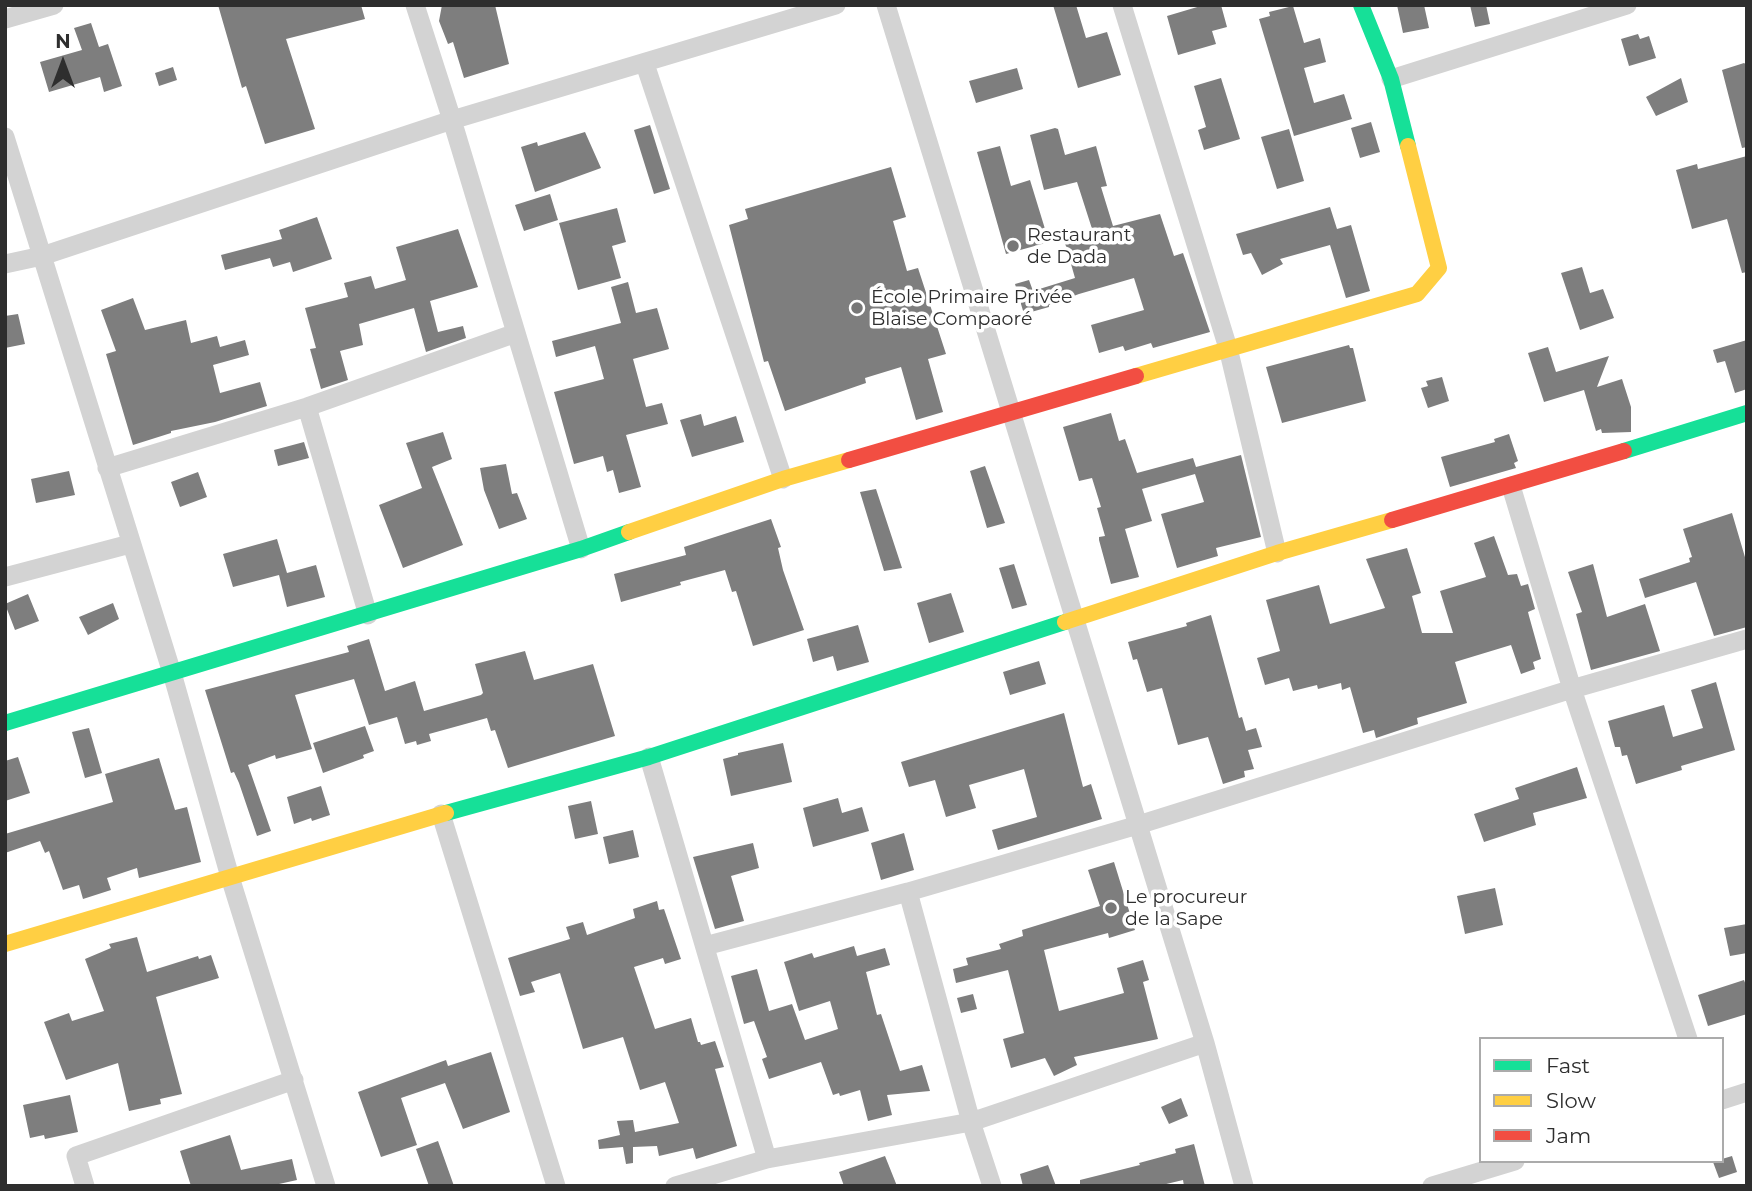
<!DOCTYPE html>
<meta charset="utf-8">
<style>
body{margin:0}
#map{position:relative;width:1752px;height:1191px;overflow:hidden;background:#fff;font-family:Montserrat,sans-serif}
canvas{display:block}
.frame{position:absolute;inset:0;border:7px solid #2e2e2e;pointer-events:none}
.legend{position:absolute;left:1479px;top:1037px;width:245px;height:126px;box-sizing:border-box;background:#fff;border:2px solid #ababab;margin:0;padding:9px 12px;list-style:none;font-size:21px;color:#2e2e2e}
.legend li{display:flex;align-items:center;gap:14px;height:35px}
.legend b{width:35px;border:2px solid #ababab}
.north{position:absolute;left:28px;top:28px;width:70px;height:70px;-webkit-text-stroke:5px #fff;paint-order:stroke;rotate:0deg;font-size:19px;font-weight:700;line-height:28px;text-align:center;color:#2e2e2e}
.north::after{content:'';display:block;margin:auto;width:24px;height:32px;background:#2e2e2e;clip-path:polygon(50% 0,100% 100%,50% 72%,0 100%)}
</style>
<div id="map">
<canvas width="1752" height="1191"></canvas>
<div class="frame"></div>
<ul class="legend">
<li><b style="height:9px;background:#16e098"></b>Fast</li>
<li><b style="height:9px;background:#ffcf43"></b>Slow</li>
<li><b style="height:9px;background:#f24e42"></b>Jam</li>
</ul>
<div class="north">N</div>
</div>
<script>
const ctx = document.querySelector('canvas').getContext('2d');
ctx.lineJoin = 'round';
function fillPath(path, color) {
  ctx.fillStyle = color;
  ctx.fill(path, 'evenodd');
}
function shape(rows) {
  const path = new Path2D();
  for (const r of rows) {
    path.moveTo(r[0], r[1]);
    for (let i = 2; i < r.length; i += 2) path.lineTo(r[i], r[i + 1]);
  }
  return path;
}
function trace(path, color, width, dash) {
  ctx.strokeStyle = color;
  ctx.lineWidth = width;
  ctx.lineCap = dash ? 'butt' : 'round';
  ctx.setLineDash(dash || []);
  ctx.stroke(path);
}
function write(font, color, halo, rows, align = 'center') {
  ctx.font = font + ' Montserrat,sans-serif';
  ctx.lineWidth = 7;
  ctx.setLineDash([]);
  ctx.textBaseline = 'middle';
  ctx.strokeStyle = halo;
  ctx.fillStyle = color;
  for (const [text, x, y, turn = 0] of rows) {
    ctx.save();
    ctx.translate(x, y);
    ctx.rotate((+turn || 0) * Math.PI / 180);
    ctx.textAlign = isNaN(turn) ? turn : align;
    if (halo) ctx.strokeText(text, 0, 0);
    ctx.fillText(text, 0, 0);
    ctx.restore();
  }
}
fillPath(shape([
 [218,5,361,5,365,19,286,39,315,129,265,144,246,86,242,88],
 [442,5,495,5,509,64,464,78,453,42,448,44,439,21],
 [1053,5,1076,5,1086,38,1107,32,1121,75,1078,88],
 [1204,5,1221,5,1227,27,1212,31,1216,44,1178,55,1167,16],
 [1397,5,1424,5,1429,28,1403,33],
 [1470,5,1486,5,1490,24,1475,27],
 [1293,6,1304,43,1320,38,1326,62,1304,68,1314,103,1344,94,1352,119,1294,136,1259,19,1270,16,1269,12],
 [91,23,99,47,108,44,122,86,104,92,100,77,49,92,40,62,82,50,74,28],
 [1638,34,1640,39,1649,36,1656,58,1629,66,1621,39],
 [1744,63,1747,65,1747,147,1742,148,1722,70],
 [173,67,177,80,159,86,155,73],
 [1017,68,1023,89,976,103,969,81],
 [1221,78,1240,139,1204,150,1198,130,1206,127,1194,86],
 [1681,78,1688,102,1656,116,1646,97],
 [1371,122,1380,152,1360,158,1351,128],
 [650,125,670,189,654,194,634,130],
 [1055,128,1058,129,1065,155,1096,146,1107,186,1101,187,1113,226,1160,214,1174,256,1183,253,1210,332,1153,348,1151,343,1125,351,1123,346,1099,353,1091,325,1144,310,1134,278,1079,294,1049,305,1049,307,1024,314,1015,284,1029,280,1033,291,1075,278,1065,243,1094,235,1077,182,1044,190,1030,135],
 [1289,129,1304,181,1277,189,1261,137],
 [585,132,601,168,535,192,521,147,537,142,538,146],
 [1000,146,1011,186,1030,180,1049,242,1006,254,977,152],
 [1747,156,1747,272,1742,273,1727,219,1692,229,1676,170,1697,164,1698,169],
 [891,167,906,217,893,221,907,271,918,268,946,354,928,359,943,412,916,420,901,367,865,378,866,383,785,411,768,361,764,362,729,225,748,219,745,209],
 [550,194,558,220,524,231,515,205],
 [1330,207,1337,229,1351,225,1370,291,1346,298,1330,245,1280,259,1283,264,1262,275,1251,253,1243,255,1236,234],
 [617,208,626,242,612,246,621,278,578,290,559,223],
 [317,217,332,259,293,272,290,262,273,267,270,258,225,270,221,255,282,239,279,230],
 [458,229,478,287,430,301,438,332,463,326,466,338,426,352,414,308,359,324,363,345,340,351,348,380,321,389,310,349,316,348,305,308,348,297,344,283,371,276,375,289,406,280,396,247],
 [1582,267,1590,293,1603,289,1614,318,1580,330,1561,273],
 [628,282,636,313,657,308,669,349,633,359,646,407,662,403,668,424,626,435,641,487,619,493,613,470,607,472,603,456,574,464,554,392,604,379,595,346,556,357,552,341,621,323,611,287],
 [133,298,145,330,186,320,191,343,217,336,220,347,245,340,249,355,213,365,220,393,260,382,267,406,215,422,171,431,171,433,133,445,106,354,116,351,101,310],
 [18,314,25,344,5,348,5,316],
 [1747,340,1747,389,1735,393,1725,361,1717,363,1713,350],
 [1349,345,1350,348,1353,348,1366,401,1282,423,1266,367],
 [1548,347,1556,372,1609,356,1597,387,1622,379,1631,407,1631,432,1602,433,1601,429,1596,431,1584,390,1544,402,1528,353],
 [1442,377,1449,401,1428,408,1421,388,1428,386,1426,381],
 [1111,413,1119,441,1125,439,1137,473,1193,458,1196,467,1241,455,1261,537,1216,548,1218,556,1177,568,1161,514,1204,502,1195,474,1142,489,1152,521,1125,529,1139,577,1111,584,1099,540,1099,537,1105,536,1097,508,1101,507,1092,478,1079,481,1063,427],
 [701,414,704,426,736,416,744,442,692,457,680,420],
 [443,432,452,459,432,467,463,545,403,568,379,505,422,488,406,443],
 [1509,434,1518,461,1514,463,1516,468,1450,487,1441,457,1495,442,1494,439],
 [304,442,309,458,278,466,274,450],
 [506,464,512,494,517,493,527,519,499,529,484,490,480,468],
 [985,466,1005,523,987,528,970,471],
 [69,471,75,495,36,503,31,479],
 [198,472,207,497,180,507,171,482],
 [876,489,902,568,884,571,860,492],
 [1732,513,1747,564,1747,627,1714,636,1696,582,1645,598,1639,579,1690,562,1689,558,1692,557,1683,529],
 [771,519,781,547,778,548,783,570,804,630,753,646,736,591,732,592,725,570,680,582,681,585,621,602,614,574,686,555,684,547],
 [1494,536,1508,575,1517,574,1521,586,1528,584,1535,609,1528,612,1529,616,1541,659,1533,662,1535,669,1521,674,1511,645,1455,662,1467,703,1417,718,1418,724,1376,738,1374,730,1363,733,1350,687,1342,690,1341,683,1318,689,1317,685,1293,691,1289,678,1265,685,1257,658,1280,651,1266,600,1319,585,1330,624,1385,608,1366,559,1407,548,1421,593,1412,596,1422,633,1453,633,1440,591,1486,577,1474,543],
 [277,539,287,573,316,565,325,597,287,607,279,575,233,587,223,554],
 [1014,564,1027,605,1012,609,999,568],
 [1593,564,1607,617,1645,604,1660,651,1591,670,1576,614,1582,612,1568,572],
 [951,593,964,632,929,643,917,603],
 [28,594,39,621,15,630,5,604],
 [113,603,119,619,88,635,79,617],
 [1211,615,1239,718,1242,717,1246,731,1256,728,1262,747,1248,750,1254,769,1244,771,1245,777,1223,784,1208,737,1178,745,1162,688,1147,692,1137,659,1133,660,1128,642,1187,626,1186,623],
 [858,625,869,662,837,671,833,656,813,662,807,639],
 [369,639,385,691,415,681,424,711,481,695,483,693,475,664,525,651,534,680,593,664,615,736,508,768,495,730,491,731,487,718,429,734,431,741,417,745,416,741,405,744,397,717,369,725,354,679,295,695,312,749,276,759,275,755,248,765,271,831,257,836,239,783,234,772,231,773,205,690,349,652,347,646],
 [1039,661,1046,684,1010,695,1003,672],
 [1716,682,1735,750,1681,766,1682,770,1636,784,1627,755,1622,756,1620,747,1615,747,1608,721,1664,705,1673,737,1703,728,1691,690],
 [1064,713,1083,787,1091,784,1102,819,998,850,992,830,1037,817,1024,769,969,785,976,808,946,817,935,780,909,787,901,762],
 [365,726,374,751,363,755,364,758,323,773,313,743],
 [89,728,102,773,85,778,72,732],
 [783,743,792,782,731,796,723,759,738,755,738,753],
 [18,757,30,793,5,801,5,761],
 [159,758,175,810,187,807,201,862,139,878,137,868,107,878,111,890,83,899,79,885,63,890,49,851,45,853,40,841,5,853,5,834,113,802,105,774],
 [1577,767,1587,798,1533,813,1536,825,1484,842,1474,814,1519,799,1515,788],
 [321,786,330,815,312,821,311,818,294,824,287,797],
 [838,798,842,813,862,807,869,831,813,847,803,808],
 [591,801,598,834,575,839,568,806],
 [633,830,639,857,609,864,603,837],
 [904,833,914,870,881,880,871,843],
 [753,843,759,868,731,876,744,921,715,929,693,857],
 [1114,862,1135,930,1109,938,1108,933,1044,950,1059,1011,1124,993,1117,968,1143,960,1149,980,1143,982,1158,1039,1074,1057,1077,1065,1054,1076,1045,1058,1011,1068,1003,1039,1024,1033,1008,970,956,983,953,969,968,965,966,958,1001,949,999,944,1023,936,1022,930,1100,906,1088,870],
 [1495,888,1503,925,1465,934,1457,896],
 [657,901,659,910,664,909,681,959,665,964,663,958,634,967,655,1029,691,1018,698,1042,700,1042,701,1045,715,1041,724,1067,715,1069,737,1146,696,1159,693,1148,659,1156,657,1146,633,1147,633,1163,626,1164,623,1147,599,1149,598,1140,620,1135,617,1121,633,1120,635,1132,679,1123,665,1082,640,1090,623,1037,583,1049,560,973,531,982,535,992,520,996,508,958,570,939,566,927,583,922,587,935,635,918,633,909],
 [1747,924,1747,953,1730,956,1724,928],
 [137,937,147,972,198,956,199,959,211,955,219,978,156,997,182,1094,160,1099,161,1104,129,1111,118,1063,66,1080,44,1022,69,1013,72,1021,104,1011,85,959,111,948,109,944],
 [854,946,857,956,885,948,890,965,866,972,877,1015,881,1014,900,1071,922,1065,930,1091,887,1095,892,1115,868,1121,860,1090,840,1096,839,1093,833,1095,821,1062,769,1079,762,1059,767,1057,754,1021,744,1024,731,976,757,969,769,1011,792,1004,805,1040,838,1029,830,1001,799,1011,784,962,812,953,814,958],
 [1744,980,1747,988,1747,1014,1708,1026,1698,995],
 [973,994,977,1009,961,1013,957,998],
 [491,1052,510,1112,463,1129,445,1083,401,1098,417,1145,381,1157,358,1092,446,1060,448,1066],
 [70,1095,78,1132,45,1139,44,1135,30,1138,23,1105],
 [1181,1098,1188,1116,1169,1124,1161,1107],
 [230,1135,241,1170,292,1159,297,1180,270,1186,191,1186,180,1151],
 [438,1141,454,1186,429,1186,416,1149],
 [1194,1144,1205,1186,1184,1186,1183,1180,1158,1186,1080,1186,1080,1180,1140,1165,1139,1163,1176,1153,1175,1149],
 [885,1156,897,1186,844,1186,839,1172],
 [1732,1156,1737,1172,1719,1178,1713,1162,1722,1161,1722,1159],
 [1048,1165,1056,1186,1023,1186,1020,1174]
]), '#7e7e7e');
trace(shape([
 [415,5,452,120,581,549],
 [886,5,1205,1043,1244,1186],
 [1122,5,1228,348,1277,553],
 [5,19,54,5],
 [645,64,783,479],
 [1391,79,1627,5],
 [5,137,172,673,230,877,326,1186],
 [5,264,42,256,452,120,836,5],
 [307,407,368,615],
 [107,468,307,407,516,333],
 [1511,486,1572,689,1688,1039],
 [5,577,130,544],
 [649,757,767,1159],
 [441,814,556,1186],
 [908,892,971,1122,992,1186],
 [705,946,908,892,1138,825,1572,689,1747,639],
 [1722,1100,1747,1092],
 [85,1186,76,1156,294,1080],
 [675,1186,767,1159,971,1122,1205,1043],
 [1432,1186,1515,1161]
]), '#d3d3d3', 19);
trace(shape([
 [1361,5,1391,79,1408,146],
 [1624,451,1747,413],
 [5,723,581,549,629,532],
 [446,813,649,757,1065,622]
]), '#16e098', 16);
trace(shape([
 [1136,376,1417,294,1439,268,1408,146],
 [629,532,783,479,849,460],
 [1065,622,1277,553,1392,520],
 [5,944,446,813]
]), '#ffcf43', 16);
trace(shape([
 [849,460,1136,376],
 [1392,520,1624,451]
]), '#f24e42', 16);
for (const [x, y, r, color] of [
 [1013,246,7,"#777"],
 [857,308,7,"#777"],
 [1111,908,7,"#777"]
]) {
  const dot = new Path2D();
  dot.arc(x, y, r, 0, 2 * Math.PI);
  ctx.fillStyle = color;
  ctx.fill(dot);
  trace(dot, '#fff', 2.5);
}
write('19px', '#2e2e2e', '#fff', [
 ["Restaurant",1027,235],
 ["de Dada",1027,257],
 ["École Primaire Privée",871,297],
 ["Blaise Compaoré",871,319],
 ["Le procureur",1125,897],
 ["de la Sape",1125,919]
], 'left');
</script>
